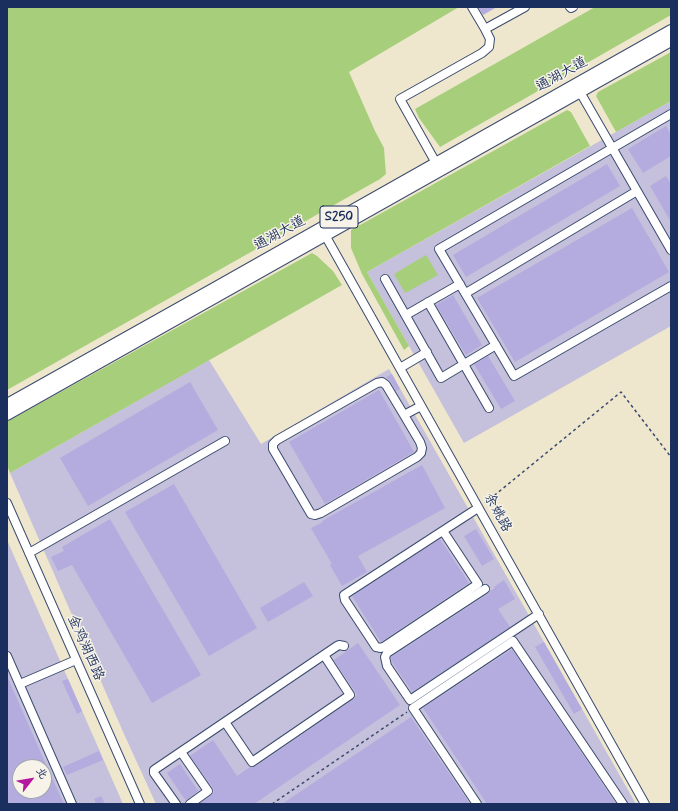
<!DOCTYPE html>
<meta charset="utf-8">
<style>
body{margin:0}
#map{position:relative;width:678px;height:811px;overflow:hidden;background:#eee7cd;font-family:Mynerve,"LXGW WenKai TC",sans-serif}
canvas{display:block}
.frame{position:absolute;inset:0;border:8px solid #1b2f5e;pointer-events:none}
.north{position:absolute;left:12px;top:759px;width:40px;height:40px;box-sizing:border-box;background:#f7f3e8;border:1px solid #9fa5b1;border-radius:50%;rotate:59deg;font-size:11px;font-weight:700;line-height:16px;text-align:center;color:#1b2f5e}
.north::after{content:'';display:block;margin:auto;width:14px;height:18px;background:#b5179e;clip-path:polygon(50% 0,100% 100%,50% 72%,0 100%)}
</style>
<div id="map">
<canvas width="678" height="811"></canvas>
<div class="frame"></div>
<div class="north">北</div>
</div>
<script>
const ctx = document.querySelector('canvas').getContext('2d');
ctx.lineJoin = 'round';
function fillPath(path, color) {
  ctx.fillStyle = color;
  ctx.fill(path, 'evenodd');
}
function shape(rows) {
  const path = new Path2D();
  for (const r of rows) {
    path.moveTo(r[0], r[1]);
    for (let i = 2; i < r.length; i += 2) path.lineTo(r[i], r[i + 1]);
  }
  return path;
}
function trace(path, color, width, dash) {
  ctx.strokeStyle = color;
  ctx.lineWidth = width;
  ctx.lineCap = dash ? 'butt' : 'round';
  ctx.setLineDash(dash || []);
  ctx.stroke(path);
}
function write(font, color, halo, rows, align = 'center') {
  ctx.font = font + ' Mynerve,"LXGW WenKai TC",sans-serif';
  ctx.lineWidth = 3;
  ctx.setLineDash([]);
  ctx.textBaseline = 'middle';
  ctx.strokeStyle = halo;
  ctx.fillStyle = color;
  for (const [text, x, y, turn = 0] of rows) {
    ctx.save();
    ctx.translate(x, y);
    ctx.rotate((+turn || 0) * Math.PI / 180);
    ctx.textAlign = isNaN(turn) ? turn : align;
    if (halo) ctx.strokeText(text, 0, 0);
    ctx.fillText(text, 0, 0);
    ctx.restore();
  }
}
fillPath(shape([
 [671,101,671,326,464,443,367,272],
 [209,360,261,444,389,369,636,804,156,804,124,734,10,473],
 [7,540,123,804,7,804],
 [20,767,44,767,44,791,20,791]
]), '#c5c0db');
fillPath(shape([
 [7,7,459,7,349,72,375,131,384,148,385,162,386,174,380,179,7,390],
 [595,7,671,7,671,15,440,147,419,118,415,109],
 [671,52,671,101,616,132,596,96,598,92],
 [567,110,571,112,590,146,367,272,409,346,404,350,362,274,351,248,351,230],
 [312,253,317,256,333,271,342,285,10,473,7,465,7,423,8,421],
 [426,255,438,275,405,293,394,274]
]), '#a7cf7b');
fillPath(shape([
 [478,7,497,7,483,15],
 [666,126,671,135,671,156,643,173,628,149],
 [607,164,620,186,466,277,453,255],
 [666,176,671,184,671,222,650,186],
 [632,208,669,272,515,362,477,298],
 [453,295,482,345,466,355,436,305],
 [488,356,515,401,501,409,474,364],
 [392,374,400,389,396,391,391,382,386,377],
 [190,382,218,430,88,506,60,458],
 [379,390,414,452,325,504,289,442],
 [422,465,445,508,358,556,367,572,342,586,330,565,332,564,311,528,323,522,322,521],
 [174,484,257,628,209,656,125,512],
 [110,519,201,675,152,703,72,565,58,571,51,557,64,551,62,547],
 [476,529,494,559,482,566,464,536],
 [440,539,469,583,381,642,352,596],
 [504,580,515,599,498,609,510,627,412,692,392,662,391,657,488,594,490,591,495,588,494,587],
 [304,582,313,596,268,622,260,608],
 [544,642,582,709,574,714,535,647],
 [358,643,400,705,254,804,199,804,211,795,214,792,213,788,190,756,213,740,237,776,250,767,255,767,355,698,355,696,357,695,334,660],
 [512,649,616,804,487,804,423,708],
 [7,676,47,767,64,804,7,804],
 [20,767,44,767,44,791,20,791],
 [68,679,82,711,77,714,62,681],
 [411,717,470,804,282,804],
 [99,751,103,760,67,775,63,767],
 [180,764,198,791,186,801,167,773],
 [101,796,105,804,96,804,94,799]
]), '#b4acdf');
const minor = shape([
 [472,7,485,29],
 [570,7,571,8,573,7],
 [580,92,671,250],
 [671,114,439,249,514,376,671,286],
 [436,163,400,99,482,53,489,47,490,39,485,29,525,7],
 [325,235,645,804],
 [385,279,441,378,496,345],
 [466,293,637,191],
 [428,302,489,408],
 [406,315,460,284],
 [400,368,427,352],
 [404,415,420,442,422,448,421,453,417,457,321,513,315,515,311,514,273,449,273,444,277,440,377,383,382,382,386,385,404,415,421,406],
 [7,503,140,804],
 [443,531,478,584,385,646,381,648,376,647,345,600,344,595,478,508],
 [29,553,225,441],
 [485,589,387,653,385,657,387,666,410,700,539,614],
 [7,656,72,804],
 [20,684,76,660],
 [225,722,252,762,350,695,324,655],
 [181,752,208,791,190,804],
 [176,804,154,773,154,770,337,646,339,645,344,646],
 [477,804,413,708,513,641,623,804]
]);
const major = shape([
 [7,404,214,288,671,30],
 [7,415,671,41]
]);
trace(minor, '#3b4b6f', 10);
trace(major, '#3b4b6f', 12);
trace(shape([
 [485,503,621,392,671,457],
 [272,804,407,712]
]), '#3b4b6f', 1.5, [3, 3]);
trace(minor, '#fff', 8);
trace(major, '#fff', 10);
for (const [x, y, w] of [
 [339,217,38]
]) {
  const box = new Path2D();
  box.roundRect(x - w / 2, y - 11, w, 22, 3);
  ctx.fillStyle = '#f7f3e8';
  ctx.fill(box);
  trace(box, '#1b2f5e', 1);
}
write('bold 13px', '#1b2f5e', null, [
 ["S250",339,217]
]);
write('14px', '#1b2f5e', '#f7f3e8', [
 ["通湖大道",562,75,-29],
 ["通湖大道",280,234,-29],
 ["余姚路",497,513,61],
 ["金鸡湖西路",85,648,66]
]);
</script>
